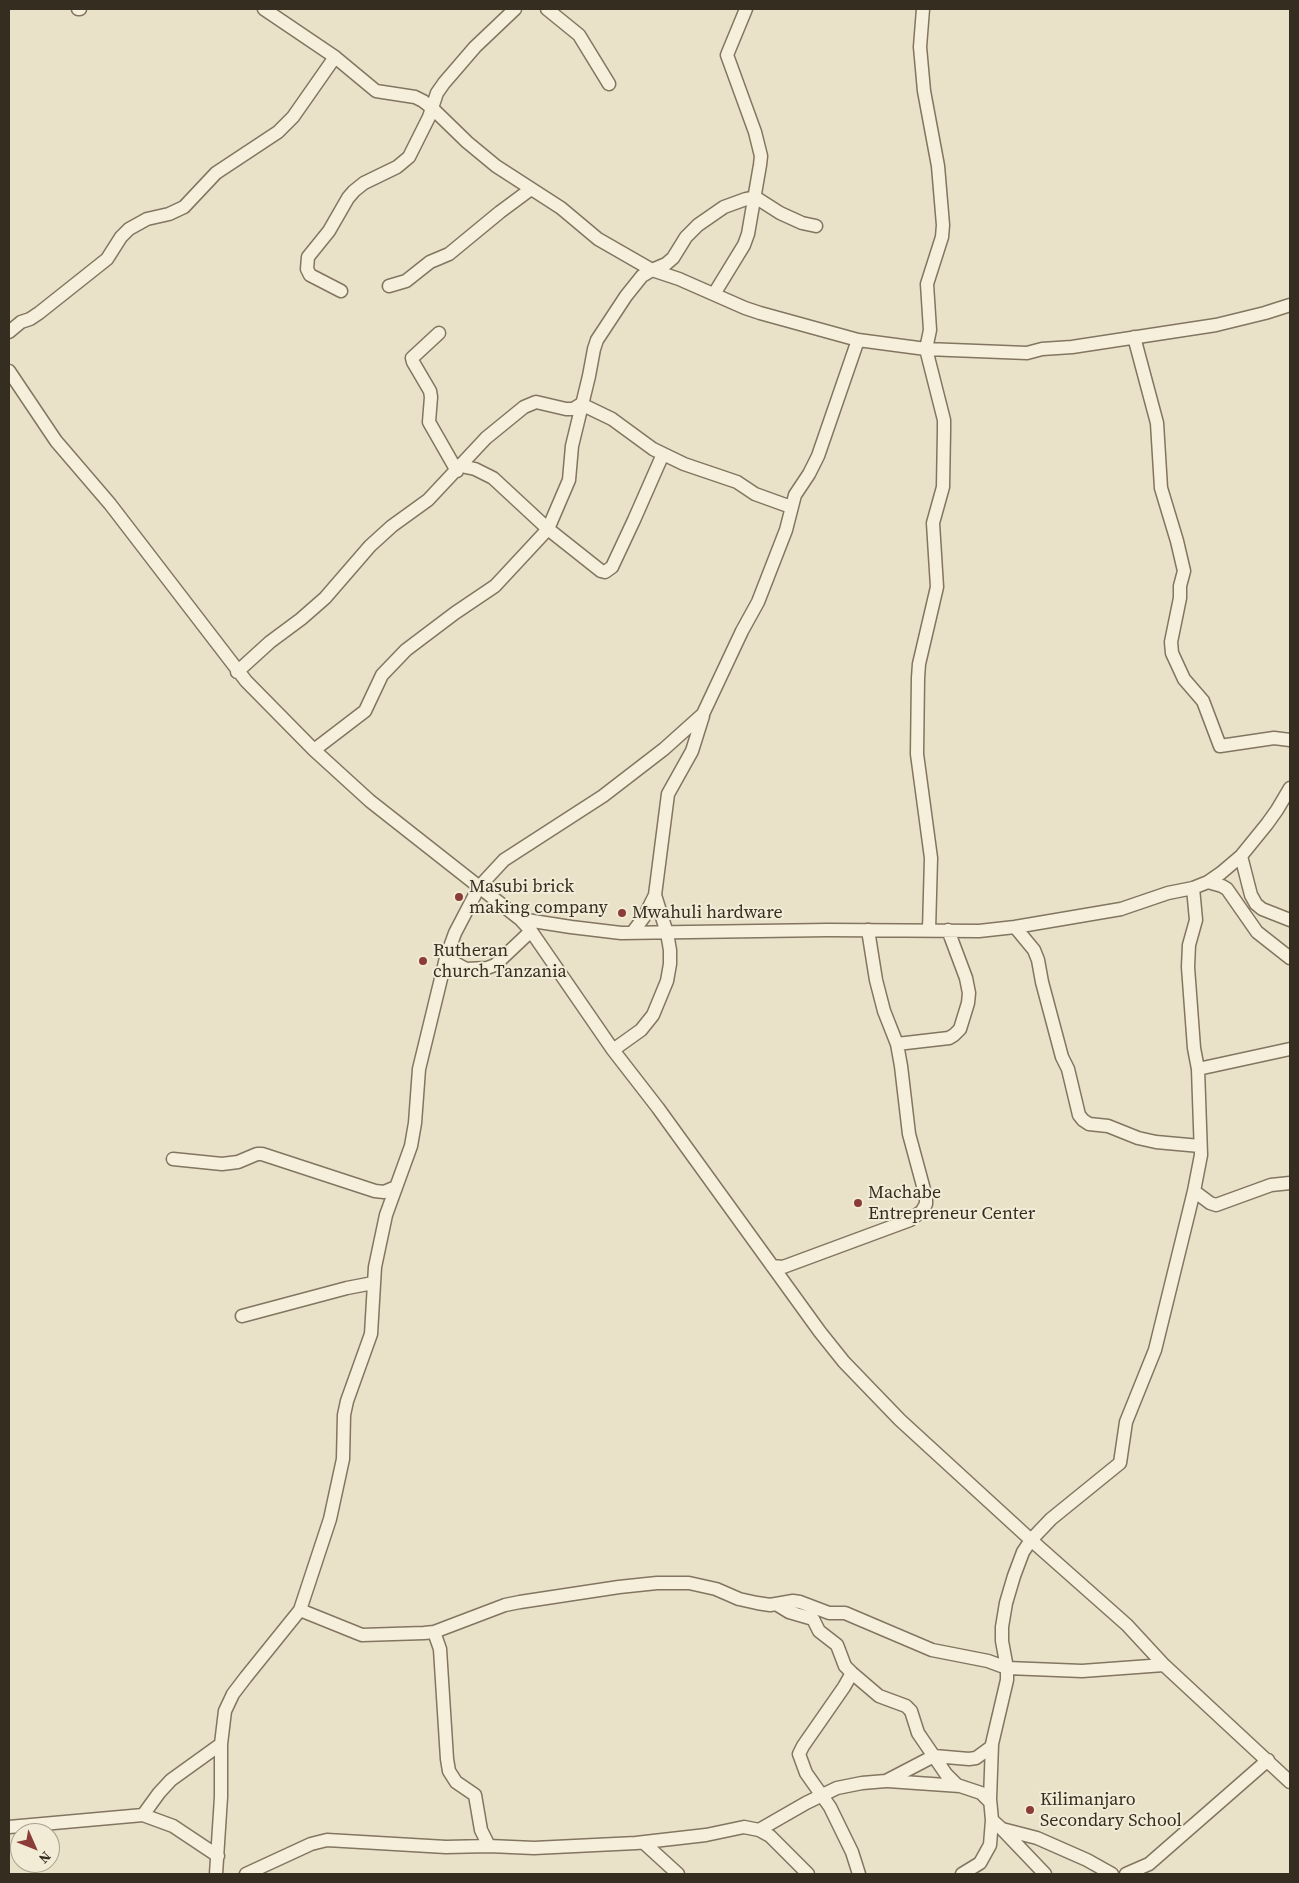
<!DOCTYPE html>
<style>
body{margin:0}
#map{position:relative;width:1299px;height:1883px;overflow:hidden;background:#e9e2c9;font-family:"Source Serif 4",serif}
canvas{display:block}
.frame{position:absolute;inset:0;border:10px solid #362d21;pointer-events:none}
.north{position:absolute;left:10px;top:1823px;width:50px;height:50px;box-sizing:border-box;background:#f2ecd7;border:1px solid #a7a08e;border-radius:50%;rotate:134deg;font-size:14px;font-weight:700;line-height:20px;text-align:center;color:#362d21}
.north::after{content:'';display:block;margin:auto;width:18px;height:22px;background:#8b3c37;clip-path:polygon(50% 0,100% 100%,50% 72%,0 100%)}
</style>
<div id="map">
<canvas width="1299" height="1883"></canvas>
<div class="frame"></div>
<div class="north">N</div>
</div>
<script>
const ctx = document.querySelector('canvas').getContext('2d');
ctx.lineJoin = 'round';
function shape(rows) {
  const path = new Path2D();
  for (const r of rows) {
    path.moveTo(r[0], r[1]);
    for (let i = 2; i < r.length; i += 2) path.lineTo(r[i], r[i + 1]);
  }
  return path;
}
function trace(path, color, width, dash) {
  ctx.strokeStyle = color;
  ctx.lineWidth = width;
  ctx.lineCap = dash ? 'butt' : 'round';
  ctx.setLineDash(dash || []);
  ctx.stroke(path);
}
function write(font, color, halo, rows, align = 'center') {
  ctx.font = font + ' "Source Serif 4",serif';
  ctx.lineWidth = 4;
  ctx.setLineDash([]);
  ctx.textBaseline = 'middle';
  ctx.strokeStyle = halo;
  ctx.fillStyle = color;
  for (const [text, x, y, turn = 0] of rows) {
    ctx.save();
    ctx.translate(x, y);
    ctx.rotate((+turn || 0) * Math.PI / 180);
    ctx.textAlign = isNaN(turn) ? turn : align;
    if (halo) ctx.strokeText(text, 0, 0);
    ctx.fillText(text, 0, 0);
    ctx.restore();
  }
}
const minor = shape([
 [78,9,80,9],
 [264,9,335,57,376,91,415,97,423,101,432,108,467,142,496,166,561,208,598,239,652,270,666,264,673,258,686,237,698,225,724,207,746,199,755,197,780,213,802,223,816,226],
 [547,9,579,35,609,84],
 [923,9,920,47,924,91,938,166,943,225,942,237,927,284,930,330,926,349,944,420,944,431,943,487,933,523,937,587,919,664,918,678,917,754,931,858,929,930],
 [389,286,406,281,430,262,449,254,500,212,531,189],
 [341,291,310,275,307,269,308,257,329,231,348,198,354,191,364,183,397,167,409,157,429,117,437,93,444,83,475,47,515,9],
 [714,294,744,245,748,234,760,165,761,156,755,132,727,55,746,9],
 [9,332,21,322,30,319,39,313,107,259,121,237,129,229,147,219,169,214,184,207,216,173,278,132,293,117,335,57],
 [439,333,412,358,413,362,430,391,431,397,429,422,457,471],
 [1134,337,1157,423,1161,488,1177,541,1184,571,1180,586,1180,598,1171,642,1172,653,1184,679,1203,701,1220,746,1274,738,1290,740],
 [9,371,56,441,110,504,246,681,314,750,370,801,520,919,531,931,613,1050,658,1108,820,1332,844,1362,900,1420,1031,1540,1127,1625,1164,1665,1290,1782],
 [461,466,475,469,493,478,548,529,601,571,605,572,612,567,634,520,663,454],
 [237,672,270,642,301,619,325,598,370,546,392,526,428,500,486,438,524,407,536,402,566,409,573,409,581,404,612,419,653,449,684,464,737,482,755,494,791,507],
 [314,750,365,711,382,675,406,650,455,613,495,586,548,529,569,480,572,446,589,376,594,349,597,340,626,296,642,276,652,270,679,279,745,308,760,313,858,340,926,349,1027,353,1042,349,1072,347,1216,325,1265,313,1290,305],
 [1241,856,1251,895,1256,904,1262,909,1290,920],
 [1208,882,1222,886,1227,889,1257,932,1290,958],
 [520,919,571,927,621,933,828,930,979,931,1015,927,1121,909,1168,893,1193,888,1208,882,1221,873,1241,856,1267,824,1277,810,1290,788],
 [1015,927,1034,950,1038,960,1042,982,1062,1057,1068,1069,1079,1115,1083,1120,1089,1124,1108,1126,1138,1138,1156,1142,1200,1146],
 [632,933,644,917,655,895,668,794,692,751,703,716],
 [446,958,466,969,487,968,495,965,531,931],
 [897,1044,949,1038,954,1035,960,1029,968,1003,969,993,966,978,948,930],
 [613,1050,641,1030,653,1015,667,981,670,964,670,950,667,933,655,895],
 [1198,1069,1290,1049],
 [173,1159,222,1164,238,1162,257,1154,262,1154,375,1191,384,1192,396,1187],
 [1194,1191,1210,1203,1216,1205,1271,1185,1290,1183],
 [772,1266,783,1267,910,1220,922,1211,926,1204,926,1197,909,1134,901,1066,897,1044,884,1011,876,980,868,930],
 [242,1316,347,1288,373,1283],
 [776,1604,789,1612,813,1619,819,1631,837,1645,845,1666,852,1673,879,1696,906,1706,911,1711,918,1733,946,1774,957,1785,981,1793,990,1802],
 [300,1610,362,1635,424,1633,434,1632,505,1605,520,1602,619,1587,657,1583,689,1583,716,1589,739,1599,757,1603,770,1605,793,1601,800,1602,829,1613,845,1613,932,1650,988,1661,1007,1668,1082,1671,1164,1665],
 [434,1632,440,1649,447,1759,449,1771,456,1782,475,1795,481,1830,489,1846],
 [852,1673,844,1687,803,1746,799,1754,806,1773,830,1807,852,1852,859,1874],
 [888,1781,960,1786],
 [143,1815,159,1793,171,1780,221,1744],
 [992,1820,1002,1829,1037,1838,1087,1860,1112,1874],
 [9,1827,143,1815,173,1826,218,1856],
 [1002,1829,1045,1874],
 [759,1830,806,1803,837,1788,862,1783,886,1781,934,1756,969,1759,976,1758,991,1747],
 [644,1843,678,1874],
 [216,1874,221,1797,221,1744,225,1711,233,1694,246,1677,300,1610,330,1519,343,1459,344,1415,347,1401,371,1334,375,1267,386,1215,411,1146,415,1123,419,1069,446,958,455,933,479,887,504,860,603,796,664,749,703,714,742,631,758,602,786,530,795,495,809,474,818,456,858,340],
 [246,1874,311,1844,327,1840,446,1847,489,1846,534,1848,636,1843,706,1835,744,1827,759,1830,770,1836,808,1874],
 [962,1874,980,1863,990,1845,992,1820,990,1799,992,1744,1007,1680,1007,1668,1002,1641,1002,1627,1006,1603,1014,1576,1023,1552,1031,1540,1051,1519,1120,1463,1126,1422,1155,1350,1194,1191,1201,1155,1198,1069,1194,1048,1188,967,1189,945,1196,920,1193,888],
 [1126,1874,1149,1864,1268,1760]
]);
trace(minor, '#837560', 15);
trace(minor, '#f5efdb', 12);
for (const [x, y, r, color] of [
 [459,897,5,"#8b3c37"],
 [622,913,5,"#8b3c37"],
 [423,961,5,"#8b3c37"],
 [858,1203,5,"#8b3c37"],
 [1030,1810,5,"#8b3c37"]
]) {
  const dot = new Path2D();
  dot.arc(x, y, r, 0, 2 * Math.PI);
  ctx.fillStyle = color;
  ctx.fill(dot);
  trace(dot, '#f2ecd7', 2);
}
write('18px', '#362d21', '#f2ecd7', [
 ["Masubi brick",469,887],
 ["making company",469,908],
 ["Mwahuli hardware",632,913],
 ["Rutheran",433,951],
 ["church Tanzania",433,972],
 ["Machabe",868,1193],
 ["Entrepreneur Center",868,1214],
 ["Kilimanjaro",1040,1800],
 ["Secondary School",1040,1821]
], 'left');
</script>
